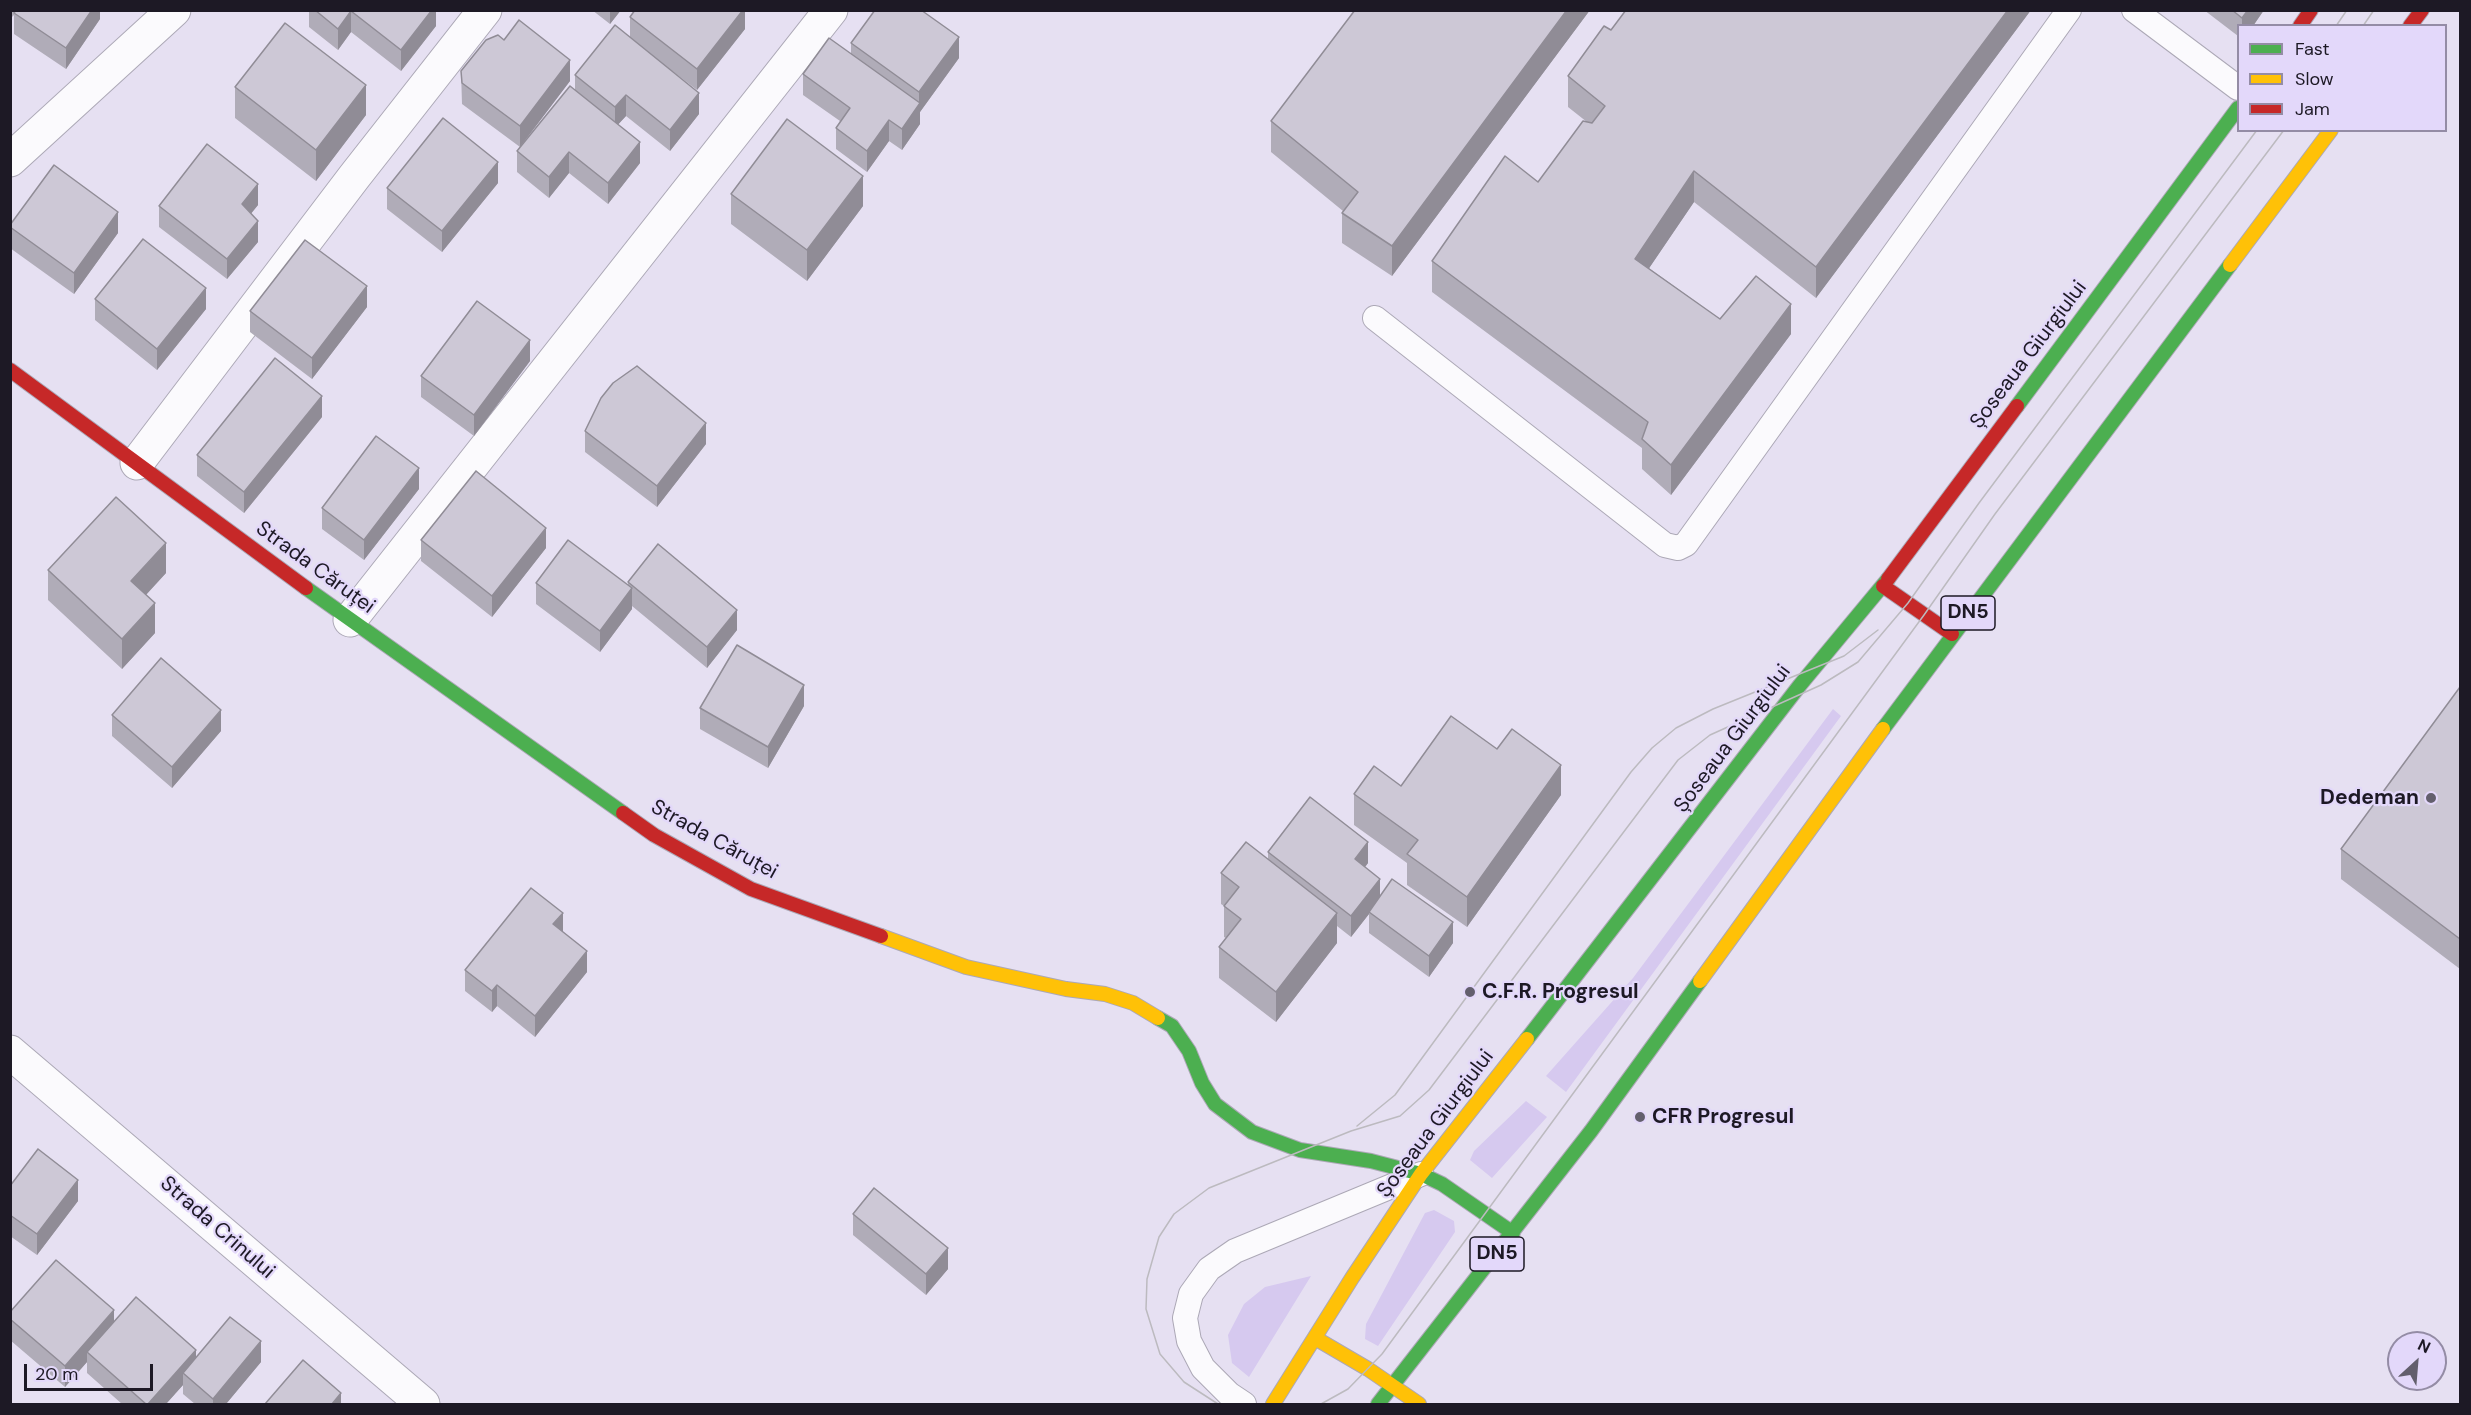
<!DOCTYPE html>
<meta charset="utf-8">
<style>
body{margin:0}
#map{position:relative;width:2471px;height:1415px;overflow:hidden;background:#e6e0f2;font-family:"DM Sans",sans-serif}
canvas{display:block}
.frame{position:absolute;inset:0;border:12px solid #1d1925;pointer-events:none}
.legend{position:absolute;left:2237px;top:24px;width:210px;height:108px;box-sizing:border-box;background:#e3d8fa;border:2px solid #948ca5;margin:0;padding:8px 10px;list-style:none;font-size:18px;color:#1d1925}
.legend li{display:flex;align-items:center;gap:12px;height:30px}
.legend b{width:30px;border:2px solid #948ca5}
.north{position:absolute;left:2387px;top:1331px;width:60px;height:60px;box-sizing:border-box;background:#e3d8fa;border:2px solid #948ca5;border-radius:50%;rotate:26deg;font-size:16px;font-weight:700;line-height:24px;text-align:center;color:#1d1925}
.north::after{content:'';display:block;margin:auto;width:21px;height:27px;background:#635f6d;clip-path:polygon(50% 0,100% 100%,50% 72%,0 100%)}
.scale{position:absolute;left:24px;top:1364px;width:129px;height:27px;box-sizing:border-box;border:3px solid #1d1925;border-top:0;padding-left:8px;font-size:18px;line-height:21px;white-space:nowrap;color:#1d1925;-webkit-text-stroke:4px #e3d8fa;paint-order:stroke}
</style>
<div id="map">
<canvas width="2471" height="1415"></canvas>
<div class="frame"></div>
<ul class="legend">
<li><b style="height:8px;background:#4caf50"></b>Fast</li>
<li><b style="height:8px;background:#ffc107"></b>Slow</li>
<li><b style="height:8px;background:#c62828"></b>Jam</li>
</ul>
<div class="north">N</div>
<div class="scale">20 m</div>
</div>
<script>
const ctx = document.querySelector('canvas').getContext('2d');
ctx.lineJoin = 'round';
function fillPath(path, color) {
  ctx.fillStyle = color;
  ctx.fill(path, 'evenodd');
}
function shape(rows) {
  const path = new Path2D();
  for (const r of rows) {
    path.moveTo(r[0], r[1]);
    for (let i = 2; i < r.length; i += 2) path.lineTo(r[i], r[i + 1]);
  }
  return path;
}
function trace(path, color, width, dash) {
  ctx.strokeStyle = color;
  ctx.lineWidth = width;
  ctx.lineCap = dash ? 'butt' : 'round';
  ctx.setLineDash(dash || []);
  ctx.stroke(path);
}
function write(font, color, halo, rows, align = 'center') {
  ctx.font = font + ' "DM Sans",sans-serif';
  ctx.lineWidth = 4.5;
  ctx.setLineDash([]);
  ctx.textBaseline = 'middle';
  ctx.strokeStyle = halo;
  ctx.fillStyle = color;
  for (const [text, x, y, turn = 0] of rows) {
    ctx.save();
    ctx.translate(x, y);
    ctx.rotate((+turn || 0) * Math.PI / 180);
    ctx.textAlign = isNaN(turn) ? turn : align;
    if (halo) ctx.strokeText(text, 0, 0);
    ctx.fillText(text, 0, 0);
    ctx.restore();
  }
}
fillPath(shape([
 [1833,709,1841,716,1566,1092,1546,1076,1633,978],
 [1526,1101,1547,1117,1492,1178,1470,1160,1474,1151],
 [1434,1210,1454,1221,1455,1232,1378,1346,1365,1339,1366,1324,1425,1213],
 [1311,1276,1249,1377,1232,1363,1228,1335,1244,1304,1265,1287]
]), '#d6c9ef');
const lane = shape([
 [2134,10,2238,88],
 [1375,318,1665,545,1678,548,1686,544,2069,10],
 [1244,1404,1229,1394,1203,1368,1189,1341,1185,1318,1191,1294,1209,1269,1235,1251,1421,1174]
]);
const street = shape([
 [10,160,174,10],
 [137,463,354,177,485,10],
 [350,620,831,10],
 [10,1052,423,1404]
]);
const fast = shape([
 [2017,406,2238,108],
 [306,588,623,813],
 [1883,729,2230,265],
 [1158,1018,1172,1026,1189,1051,1202,1083,1215,1104,1252,1132,1300,1150,1371,1161,1421,1174,1442,1184,1513,1233],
 [1527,1039,1800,685,1888,579],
 [1378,1404,1591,1131,1700,981]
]);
const slow = shape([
 [2230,265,2331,130],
 [881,936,966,967,1066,989,1105,994,1133,1003,1158,1018],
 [1700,981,1883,729],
 [1315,1338,1368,1369,1419,1404],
 [1273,1404,1352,1278,1421,1174,1527,1039]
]);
const jam = shape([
 [2300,26,2311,10],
 [2410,26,2422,10],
 [10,370,306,588],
 [1888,579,2017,406],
 [1883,586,1952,634],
 [623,813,654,835,751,889,881,936]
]);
trace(lane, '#aca8b6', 26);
trace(street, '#aca8b6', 35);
trace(fast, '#aca8b6', 16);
trace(slow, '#aca8b6', 16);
trace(jam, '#aca8b6', 16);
trace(lane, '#fbfafd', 24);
trace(street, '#fbfafd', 33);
trace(fast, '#4caf50', 14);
trace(slow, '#ffc107', 14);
trace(jam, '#c62828', 14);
trace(shape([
 [2336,26,2347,10],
 [2363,26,2374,10],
 [1357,1126,1395,1095,1631,772,1652,748,1676,728,1713,709,1844,656,1878,630],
 [1218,1404,1184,1382,1160,1354,1146,1309,1147,1279,1159,1237,1174,1214,1209,1188,1351,1131,1400,1116,1429,1090,1678,760,1710,735,1821,685,1858,662,1908,603,1979,503,2257,130],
 [1321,1404,1348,1389,1382,1354,1924,615,1995,514,2284,130]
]), '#bcbabf', 1.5);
fillPath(shape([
 [10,10,100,10,100,19,66,69,14,34,14,15,12,17,10,16],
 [309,10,436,10,436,26,401,71,351,32,338,50,309,27],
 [592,10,621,10,610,24],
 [745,10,745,29,697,90,671,70,699,114,670,151,626,116,618,124,640,163,608,204,569,173,549,198,517,172,517,151,575,90,575,75,630,37,630,17],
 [1355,10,1590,10,1392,276,1342,243,1342,213,1343,211,1271,152,1271,121],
 [2031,10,1816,298,1694,202,1649,268,1720,319,1791,334,1671,495,1642,469,1642,448,1432,292,1432,261,1538,182,1587,122,1568,107,1568,76,1611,30],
 [2204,10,2264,10,2253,26,2238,26,2238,36],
 [504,40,570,81,520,147,462,104,461,71],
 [851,43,959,58,920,112,920,124,902,150,889,141,867,172,836,149,836,128,840,121,803,95,803,74,851,54],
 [235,87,366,115,316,181,235,118],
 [498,183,442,252,387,209,387,188],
 [731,194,863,206,807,281,731,224],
 [258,205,251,213,258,242,227,279,159,227,159,206],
 [10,227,118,233,74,294,10,248],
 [95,299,206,309,157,370,95,320],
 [367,307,312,379,250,332,250,311],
 [530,361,474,436,421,397,421,376],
 [322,417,244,513,197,476,197,455],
 [585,431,706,444,657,507,585,452],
 [419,489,364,560,322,529,322,508],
 [421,540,546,548,492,617,421,561],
 [48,570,166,573,146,595,155,633,122,669,48,600],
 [628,582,737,630,707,668,632,606,632,609,600,652,536,604,536,583,628,585],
 [2460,687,2460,969,2341,879,2341,849],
 [804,706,768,768,700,729,700,708],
 [112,715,221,731,172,788,112,736],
 [1401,786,1561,795,1467,927,1407,885,1407,863,1354,825,1354,794],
 [1268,852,1368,863,1365,867,1380,897,1453,943,1429,977,1369,933,1369,914,1351,937,1337,926,1337,943,1276,1022,1219,978,1219,947,1226,938,1224,937,1224,906,1221,904,1221,873,1268,859],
 [563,932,587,972,535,1037,497,1006,492,1012,465,991,465,970],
 [10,1186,78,1201,37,1255,10,1236],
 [853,1214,948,1269,926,1295,853,1235],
 [10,1312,114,1321,196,1358,261,1362,226,1404,195,1404,183,1394,183,1385,166,1404,122,1404,87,1373,87,1362,65,1387,10,1340]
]), '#b0acb8');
fillPath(shape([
 [92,10,100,10,100,19,66,69,66,48],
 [432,10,436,10,436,26,401,71,401,50],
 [610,10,621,10,610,24],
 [743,10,745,10,745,29,697,90,697,69],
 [1567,10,1590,10,1392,276,1392,246],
 [2008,10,2031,10,1816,298,1816,267],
 [2248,10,2264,10,2253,26,2242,26,2242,18],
 [351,11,351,32,338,50,338,29],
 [959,37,959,58,920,112,920,124,902,150,902,129,919,104,919,92],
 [570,60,570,81,520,147,520,126],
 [366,85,366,115,316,181,316,150],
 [699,93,699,114,670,151,670,130],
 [626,95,626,116,615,128,615,107],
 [889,120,889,141,867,172,867,151],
 [640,142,640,163,608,204,608,183],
 [569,152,569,173,549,198,549,177],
 [498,162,498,183,442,252,442,231],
 [1694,171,1694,202,1635,289,1635,259],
 [863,176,863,206,807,281,807,250],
 [258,184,258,205,242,225,242,204],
 [118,212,118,233,74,294,74,273],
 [258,221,258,242,227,279,227,259],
 [367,286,367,307,312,379,312,358],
 [206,288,206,309,157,370,157,349],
 [1791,304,1791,334,1671,495,1671,465],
 [530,340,530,361,474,436,474,415],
 [322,396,322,417,244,513,244,492],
 [706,423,706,444,657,507,657,486],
 [419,468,419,489,364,560,364,540],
 [546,528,546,548,492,617,492,596],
 [166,543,166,573,131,611,131,581],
 [632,588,632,609,600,652,600,631],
 [155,603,155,633,122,669,122,639],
 [737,610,737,630,707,668,707,647],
 [804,685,804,706,768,768,768,747],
 [221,710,221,731,172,788,172,767],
 [1561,765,1561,795,1467,927,1467,897],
 [1368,842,1368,863,1355,880,1355,859],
 [1380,879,1380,900,1369,912,1369,914,1351,937,1351,916],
 [563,913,563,934,553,924],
 [1337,913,1337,943,1276,1022,1276,992],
 [1453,922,1453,943,1429,977,1429,956],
 [587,951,587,972,535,1037,535,1016],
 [497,985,497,1006,492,1012,492,991],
 [78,1180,78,1201,37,1255,37,1234],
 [948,1248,948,1269,926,1295,926,1274],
 [114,1310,114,1331,87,1352,87,1362,65,1387,65,1366],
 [261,1341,261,1362,226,1404,213,1404,213,1399],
 [196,1350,196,1371,183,1373,183,1385,166,1404,148,1404],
 [341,1393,341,1404,332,1404]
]), '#908c96');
const building = shape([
 [16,10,92,10,66,48,14,13,16,10],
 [315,10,432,10,401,50,351,11,338,29,315,10],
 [635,10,743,10,697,69,630,17,635,10],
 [875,10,921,10,959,37,919,92,851,43,875,10],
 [1355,10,1567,10,1392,246,1342,213,1358,192,1271,121,1355,10],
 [1626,10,2008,10,1816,267,1694,171,1635,259,1720,319,1756,276,1791,304,1671,465,1642,439,1648,422,1432,261,1505,156,1538,182,1583,121,1592,123,1605,106,1568,76,1604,26,1611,30,1626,10],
 [2232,10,2248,10,2242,18,2232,10],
 [519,20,570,60,520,126,462,83,461,71,486,40,498,35,504,40,519,20],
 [285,23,366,85,316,150,235,87,285,23],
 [615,25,699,93,670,130,626,95,615,107,575,75,615,25],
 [829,38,920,103,902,129,889,120,867,151,836,128,850,108,803,74,829,38],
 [570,86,640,142,608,183,569,152,549,177,517,151,570,86],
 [443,118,498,162,442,231,387,188,443,118],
 [787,119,863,176,807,250,731,194,787,119],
 [207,144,258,184,242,204,258,221,227,259,159,206,207,144],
 [54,165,118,212,74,273,10,227,10,225,54,165],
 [143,239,206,288,157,349,95,299,143,239],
 [305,240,367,286,312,358,250,311,305,240],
 [477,301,530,340,474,415,421,376,477,301],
 [275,358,322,396,244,492,197,455,275,358],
 [637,366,706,423,657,486,585,431,601,398,613,383,637,366],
 [376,436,419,468,364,540,322,508,376,436],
 [476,471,546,528,492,596,421,540,476,471],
 [116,497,166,543,131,581,155,603,122,639,48,570,116,497],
 [568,540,632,588,600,631,536,583,568,540],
 [658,544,737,610,707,647,628,582,658,544],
 [737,645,804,685,768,747,700,708,737,645],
 [161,658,221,710,172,767,112,715,161,658],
 [2460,687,2460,939,2341,849,2460,687],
 [1451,716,1497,749,1512,729,1561,765,1467,897,1407,854,1418,840,1354,794,1374,766,1401,786,1451,716],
 [1310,797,1368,842,1355,859,1380,879,1351,916,1268,852,1310,797],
 [1246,842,1337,913,1276,992,1219,947,1241,919,1224,906,1239,887,1221,873,1246,842],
 [1392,879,1453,922,1429,956,1369,912,1392,879],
 [531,888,563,913,553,924,587,951,535,1016,497,985,492,991,465,970,531,888],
 [38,1149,78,1180,37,1234,10,1215,10,1186,38,1149],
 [874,1188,948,1248,926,1274,853,1214,874,1188],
 [56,1260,114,1310,65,1366,10,1319,10,1312,56,1260],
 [136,1297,196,1350,148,1404,146,1404,87,1352,136,1297],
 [230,1317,261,1341,213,1399,183,1373,230,1317],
 [303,1360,341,1393,332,1404,265,1404,303,1360]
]);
fillPath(building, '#cdc8d6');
trace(building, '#908c96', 1.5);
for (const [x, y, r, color] of [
 [2431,798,6,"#635f6d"],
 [1470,992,6,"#635f6d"],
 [1640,1117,6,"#635f6d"]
]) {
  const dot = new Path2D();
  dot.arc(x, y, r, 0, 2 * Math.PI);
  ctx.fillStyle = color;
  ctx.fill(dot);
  trace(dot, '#e3d8fa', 2);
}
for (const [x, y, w] of [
 [1968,613,54],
 [1497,1254,54]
]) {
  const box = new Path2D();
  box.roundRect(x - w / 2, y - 17, w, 34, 4.5);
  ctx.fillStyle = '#e3d8fa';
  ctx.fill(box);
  trace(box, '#1d1925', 1.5);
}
write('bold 20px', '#1d1925', null, [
 ["DN5",1968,613],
 ["DN5",1497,1254]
]);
write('21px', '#1d1925', '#e3d8fa', [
 ["Șoseaua Giurgiului",2029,355,-53],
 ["Strada Căruței",315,568,36],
 ["Șoseaua Giurgiului",1733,739,-53],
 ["Strada Căruței",714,840,29],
 ["Șoseaua Giurgiului",1436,1124,-53],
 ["Strada Crinului",217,1228,41]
]);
write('bold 21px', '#1d1925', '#e3d8fa', [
 ["Dedeman",2419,798,"right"],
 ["C.F.R. Progresul",1482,992],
 ["CFR Progresul",1652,1117]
], 'left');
</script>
